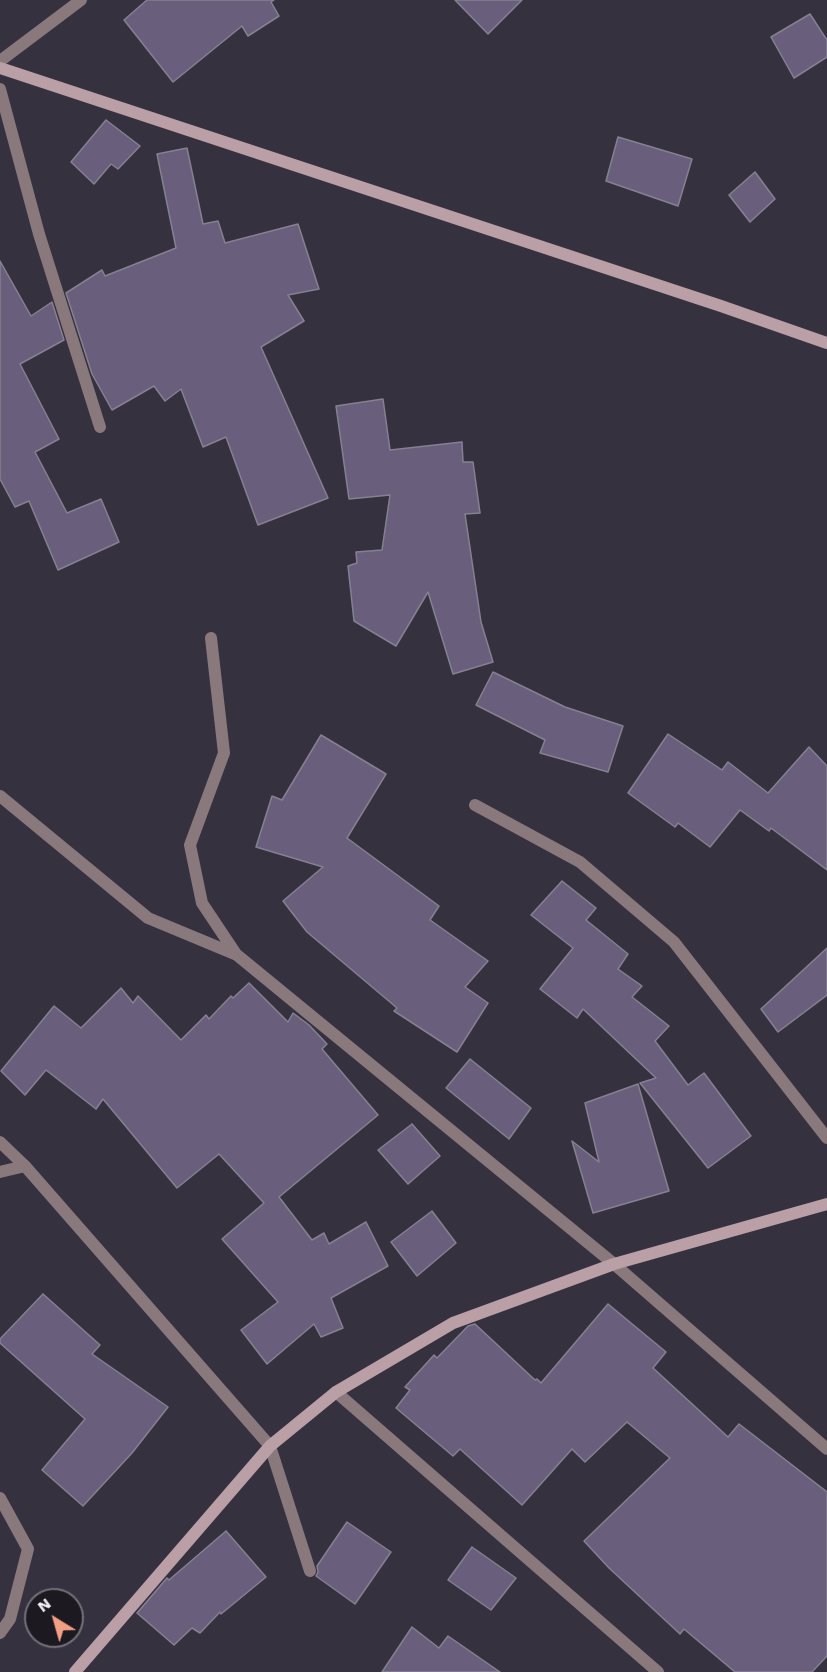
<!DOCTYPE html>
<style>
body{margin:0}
#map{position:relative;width:827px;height:1672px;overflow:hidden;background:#36313e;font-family:"Work Sans",sans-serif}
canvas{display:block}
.north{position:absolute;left:24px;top:1588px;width:60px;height:60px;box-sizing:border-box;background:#1c1a20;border:2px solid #737078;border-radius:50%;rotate:323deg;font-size:16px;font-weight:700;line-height:24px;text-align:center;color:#f5f2fb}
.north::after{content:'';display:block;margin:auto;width:21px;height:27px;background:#f39f86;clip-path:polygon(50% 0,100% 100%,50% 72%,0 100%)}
</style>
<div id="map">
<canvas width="827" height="1672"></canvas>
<div class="north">N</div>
</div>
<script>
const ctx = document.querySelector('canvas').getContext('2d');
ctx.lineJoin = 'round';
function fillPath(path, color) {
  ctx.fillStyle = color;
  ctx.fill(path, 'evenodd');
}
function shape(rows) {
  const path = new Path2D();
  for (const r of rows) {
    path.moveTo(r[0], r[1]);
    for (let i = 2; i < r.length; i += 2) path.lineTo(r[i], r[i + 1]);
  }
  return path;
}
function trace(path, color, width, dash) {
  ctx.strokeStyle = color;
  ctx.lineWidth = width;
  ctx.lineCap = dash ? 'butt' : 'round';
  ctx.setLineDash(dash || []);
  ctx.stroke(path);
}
const building = shape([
 [147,0,274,0,271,2,279,16,248,36,242,26,173,82,124,20,147,0],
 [455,0,522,0,488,34,455,0],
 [810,14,827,40,827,57,794,78,771,37,810,14],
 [106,120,140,146,118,169,111,164,94,184,71,162,106,120],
 [618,137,692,159,678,206,606,181,618,137],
 [187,148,203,224,218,221,225,243,298,224,319,289,288,295,304,321,261,347,328,498,258,525,226,437,203,447,181,389,165,401,154,386,112,410,92,374,66,293,102,270,105,276,176,248,157,154,187,148],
 [755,172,775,199,750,222,729,195,755,172],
 [0,261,31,316,52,302,64,340,20,364,59,439,35,452,67,513,101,499,119,542,58,570,29,501,15,507,0,479,0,261],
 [383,399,390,450,462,442,463,462,473,462,480,513,465,514,481,622,493,662,453,674,428,592,396,646,354,621,348,566,357,563,356,552,382,550,390,495,349,499,336,406,383,399],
 [493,672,565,707,623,726,608,772,540,753,545,740,476,705,493,672],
 [668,734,722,770,728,762,768,793,809,747,827,766,827,870,771,828,769,831,740,810,710,847,678,823,675,827,628,793,668,734],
 [321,735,386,774,347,838,439,906,430,920,488,961,465,987,488,1003,457,1052,394,1011,397,1008,307,932,283,901,323,867,256,847,272,796,282,800,321,735],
 [562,881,596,908,586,920,628,954,618,969,642,986,632,997,669,1026,655,1041,688,1085,704,1073,751,1136,708,1168,640,1083,656,1078,583,1009,577,1018,540,989,573,948,531,915,562,881],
 [827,948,827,995,778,1032,761,1009,827,948],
 [249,983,288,1022,293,1013,309,1025,327,1044,322,1049,378,1115,279,1197,312,1240,324,1233,329,1244,366,1222,388,1266,331,1298,343,1328,321,1337,314,1324,267,1364,241,1330,278,1302,222,1239,264,1203,219,1154,177,1188,103,1099,96,1109,46,1070,25,1095,1,1071,54,1006,81,1028,121,988,133,1003,138,996,181,1040,206,1015,209,1019,231,996,233,998,249,983],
 [470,1059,531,1108,509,1139,446,1088,470,1059],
 [638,1084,669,1191,593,1213,572,1141,599,1162,585,1103,638,1084],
 [412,1124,440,1156,408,1184,378,1150,412,1124],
 [432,1211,456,1243,417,1276,391,1242,432,1211],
 [43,1294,100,1345,92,1354,168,1407,132,1453,83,1506,42,1470,85,1419,0,1343,0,1339,43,1294],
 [608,1304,666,1352,653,1368,728,1437,739,1424,827,1492,827,1656,812,1672,735,1672,684,1629,680,1634,609,1568,584,1541,670,1458,627,1422,585,1462,572,1449,522,1505,460,1449,453,1456,396,1408,410,1390,405,1387,434,1355,437,1358,468,1326,475,1324,535,1380,537,1379,541,1383,608,1304],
 [347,1522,391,1552,355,1604,316,1576,318,1572,317,1566,347,1522],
 [226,1531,266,1577,221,1614,220,1612,200,1633,192,1628,174,1645,137,1613,167,1578,169,1580,226,1531],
 [472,1547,516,1578,491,1610,448,1580,472,1547],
 [412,1627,439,1648,448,1636,500,1672,382,1672,412,1627]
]);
fillPath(building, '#695e7c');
trace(building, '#868191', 1.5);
trace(shape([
 [0,1172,25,1166]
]), '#89797d', 12);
trace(shape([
 [0,61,81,0],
 [0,89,39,234,100,427],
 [211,638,224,753,190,845,202,903,236,954],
 [0,796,148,918,237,955,614,1264,827,1449],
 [475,805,580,862,674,942,827,1138],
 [0,1142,25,1166,270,1446,310,1571],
 [336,1392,658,1672],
 [0,1498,28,1549,10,1619,0,1633]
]), '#89797d', 12);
trace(shape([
 [0,68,721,306,827,343],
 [75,1672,270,1446,336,1392,453,1323,614,1264,827,1204]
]), '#ba9fa6', 12);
</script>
